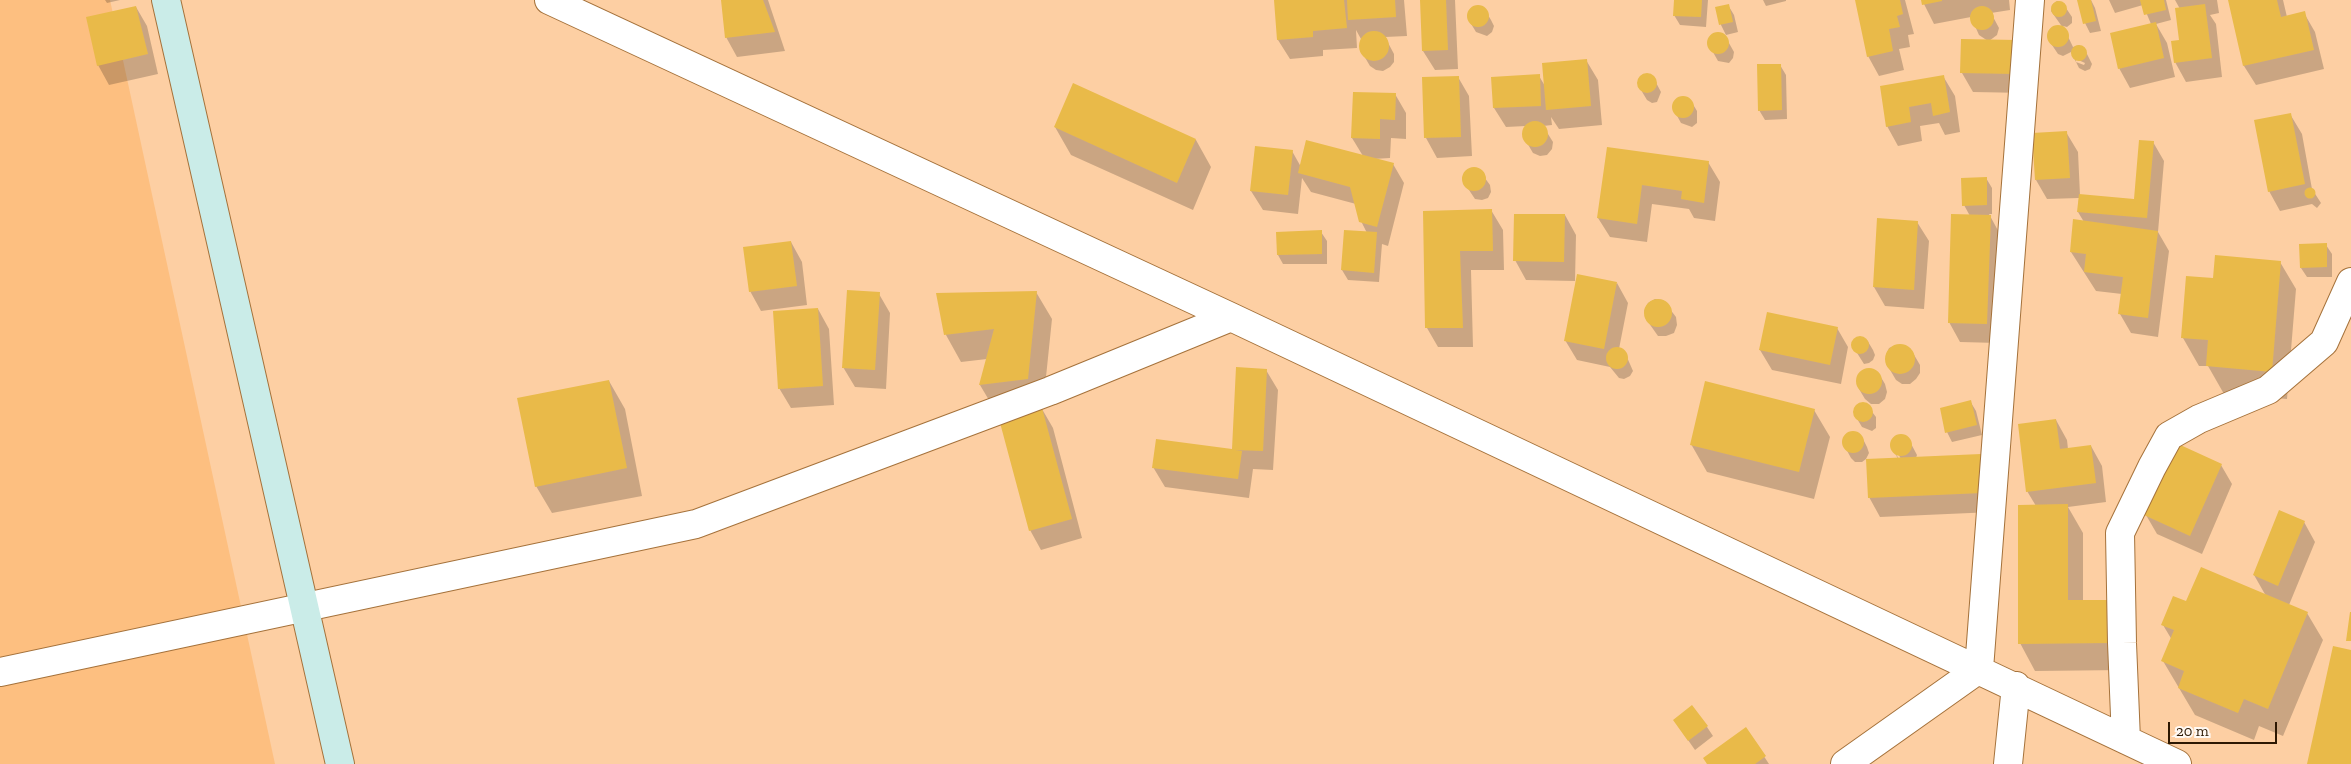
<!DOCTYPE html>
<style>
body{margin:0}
#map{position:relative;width:2351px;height:764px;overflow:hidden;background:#fdcfa3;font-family:"Zilla Slab",serif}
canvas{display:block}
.scale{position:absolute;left:2168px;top:722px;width:109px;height:22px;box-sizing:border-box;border:2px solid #2d1802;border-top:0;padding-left:6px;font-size:15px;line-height:18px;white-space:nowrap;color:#2d1802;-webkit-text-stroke:4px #fff9f3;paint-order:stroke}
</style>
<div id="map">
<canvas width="2351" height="764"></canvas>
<div class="scale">20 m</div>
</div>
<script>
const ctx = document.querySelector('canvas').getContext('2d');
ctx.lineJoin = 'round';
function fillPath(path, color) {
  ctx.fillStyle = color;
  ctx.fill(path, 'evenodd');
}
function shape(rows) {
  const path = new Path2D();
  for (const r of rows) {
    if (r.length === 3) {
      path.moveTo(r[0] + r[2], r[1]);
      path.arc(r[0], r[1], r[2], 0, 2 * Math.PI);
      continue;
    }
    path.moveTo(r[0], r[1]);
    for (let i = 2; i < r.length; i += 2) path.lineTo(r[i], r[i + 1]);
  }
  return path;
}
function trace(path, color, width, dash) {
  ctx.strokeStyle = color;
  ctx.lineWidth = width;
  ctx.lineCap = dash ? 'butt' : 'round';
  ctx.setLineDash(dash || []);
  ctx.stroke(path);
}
fillPath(shape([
 [0,0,110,0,275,764,0,764]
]), '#fdbf80');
fillPath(shape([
 [105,0,120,0,107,3],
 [722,0,768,0,785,51,737,57,726,37],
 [1275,0,1404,0,1407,36,1385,37,1394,54,1394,62,1390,67,1383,71,1376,70,1370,66,1360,49,1363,39,1361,39,1356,30,1357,48,1323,50,1323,56,1290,59,1278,40],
 [1422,0,1455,0,1458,69,1435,70,1423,51],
 [1675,0,1708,0,1706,27,1680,25,1674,15],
 [1763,0,1786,0,1786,1,1766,6],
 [1856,0,1905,0,1914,34,1908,35,1910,47,1899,49,1904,70,1879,76,1868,56],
 [1922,0,2009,0,2010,10,1991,13,1999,28,1997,35,1989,41,2027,93,1973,92,1962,73,1988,41,1979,35,1971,17,1934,24],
 [2082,0,2091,0,2095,8,2101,31,2090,33,2085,23],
 [2109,0,2166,0,2171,20,2156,24,2167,43,2175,77,2130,88,2119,68,2151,24,2143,5,2115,13],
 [2175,0,2217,0,2219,13,2210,15,2216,24,2222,77,2186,82,2175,62,2181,41,2180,9],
 [2229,0,2283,0,2287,17,2304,13,2315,32,2324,69,2256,85,2244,66],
 [2057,1,2062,2,2072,17,2072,23,2067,27,2063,26,2073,47,2079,45,2084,48,2092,64,2090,69,2085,71,2079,68,2071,52,2063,56,2058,54,2048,39,2049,33,2053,28,2058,26,2063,28,2051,11,2052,5],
 [2076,59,2085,63,2084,65,2076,62],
 [1728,5,1734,15,1738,32,1726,35,1721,25,1717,8],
 [1475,6,1481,7,1485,10,1491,20,1494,26,1492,32,1487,36,1476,32,1470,22,1468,16,1470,10],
 [136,7,147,26,158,74,109,85,98,65],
 [1720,33,1725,36,1734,52,1733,58,1729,63,1718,61,1709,45,1709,39,1713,35],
 [1586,60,1598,80,1602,125,1559,129,1551,117,1552,125,1543,126,1553,142,1552,149,1547,155,1540,156,1533,153,1523,136,1526,126,1506,127,1494,108,1493,78,1539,76,1545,86],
 [1780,65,1786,75,1787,119,1765,120,1759,110],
 [1648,74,1653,77,1661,92,1657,102,1652,103,1647,100,1638,85,1642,75],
 [1943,76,1955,96,1960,132,1945,135,1939,123,1920,126,1922,141,1898,146,1887,126],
 [1458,77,1469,96,1472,156,1437,158,1426,138,1423,79],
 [1395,94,1406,113,1406,139,1391,138,1390,158,1373,159,1393,164,1404,183,1388,246,1382,244,1379,282,1348,280,1342,270,1367,233,1361,221,1356,204,1311,192,1302,178,1298,214,1263,210,1251,191,1292,151,1301,167,1363,156,1352,138],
 [1680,97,1691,101,1697,111,1697,123,1692,127,1681,123,1675,112,1675,101],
 [2290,114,2302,134,2312,189,2321,203,2317,208,2312,204,2280,211,2269,191],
 [1055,127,1196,140,1211,167,1193,210,1071,155],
 [2066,132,2078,152,2080,195,2135,200,2153,142,2164,161,2158,232,2169,251,2158,337,2131,333,2120,314,2122,294,2096,291,2071,252,2084,222,2078,212,2079,198,2047,199,2036,180],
 [1608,148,1708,162,1720,182,1715,221,1694,218,1689,209,1652,204,1647,242,1610,237,1598,218],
 [1473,169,1479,170,1490,185,1491,192,1488,198,1482,200,1475,199,1465,184,1464,177,1467,171],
 [1986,178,1992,188,1992,214,1989,214,2001,236,1998,343,1960,342,1949,322,1970,216,1964,205],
 [1491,210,1503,230,1504,270,1471,270,1473,347,1438,347,1427,328,1424,212],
 [1565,215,1576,235,1575,281,1526,280,1515,260],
 [1917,222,1929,241,1924,309,1885,306,1874,287],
 [1321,232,1327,241,1327,264,1283,264,1278,255],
 [791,242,802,262,807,305,761,311,750,291],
 [2326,245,2332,254,2332,277,2307,277,2301,268],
 [2280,262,2296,289,2287,399,2224,394,2208,366,2199,366,2183,338,2187,277,2214,279],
 [1617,283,1628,303,1619,349,1626,355,1633,371,1630,376,1624,379,1619,378,1610,367,1577,360,1565,340],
 [1036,292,1052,319,1043,406,996,412,980,385,987,359,961,362,946,335,938,294],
 [879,294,890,313,886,389,855,387,843,367],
 [1655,299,1663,300,1676,317,1677,325,1674,333,1666,336,1658,336,1646,319,1644,311,1648,303],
 [818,309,829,329,834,405,791,408,779,388],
 [1837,328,1848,347,1841,384,1772,370,1760,350],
 [1857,337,1867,340,1873,350,1875,355,1873,360,1869,363,1864,364,1852,345],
 [1896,345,1903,345,1910,348,1920,365,1920,373,1916,379,1910,384,1902,384,1896,380,1886,363,1886,355,1889,348],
 [1865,369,1873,369,1879,374,1885,384,1887,392,1885,399,1879,404,1871,404,1865,399,1859,389,1857,381,1859,374],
 [1266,370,1278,390,1273,470,1253,469,1249,498,1165,487,1153,467,1233,451],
 [609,381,625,409,642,496,552,513,536,486],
 [1970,401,1976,411,1982,435,1952,442,1947,432],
 [1866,404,1876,417,1876,428,1872,431,1862,427,1856,417,1856,407],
 [1042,409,1053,428,1082,538,1041,550,1030,530],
 [1814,410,1830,437,1814,499,1707,472,1691,444],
 [2056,420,2067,440,2068,449,2091,446,2102,466,2106,502,2068,507,2083,533,2083,601,2108,601,2124,670,2035,671,2020,643,2036,506,2027,491],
 [1850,432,1857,433,1862,437,1867,447,1869,453,1866,459,1862,462,1855,462,1851,458,1845,447,1843,441],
 [1897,435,1903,435,1908,438,1917,455,1916,458,1980,456,1991,475,1993,512,1880,517,1869,497,1898,459,1891,445,1893,439],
 [1896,450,1901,459,1899,459,1894,451],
 [2221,465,2232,484,2202,554,2157,534,2146,515],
 [2304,522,2315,542,2289,605,2307,613,2323,640,2283,736,2259,726,2254,740,2195,715,2163,661,2172,640,2163,625,2187,603,2266,596,2254,575],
 [1674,720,1707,727,1713,736,1695,750],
 [1746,729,1769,764,1708,764]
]), '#0003');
fillPath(shape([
 [721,0,763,0,775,32,725,38],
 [1274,0,1344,0,1347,28,1313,31,1313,37,1277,40],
 [1347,0,1395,0,1396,17,1348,20],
 [1420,0,1446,0,1448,50,1422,51],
 [1674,0,1702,0,1701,17,1673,16],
 [1855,0,1900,0,1903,14,1897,16,1900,27,1889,29,1893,51,1867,57],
 [1921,0,1942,0,1942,1,1922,5],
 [2077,0,2091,0,2096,21,2083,24],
 [2140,0,2164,0,2166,10,2144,15],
 [2228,0,2277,0,2281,17,2305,11,2314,50,2243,66],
 [2059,9,8],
 [1729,4,1733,22,1719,25,1715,7],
 [2205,4,2212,58,2174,63,2171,41,2179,40,2175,8],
 [1478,16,11],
 [136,6,148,54,97,66,86,17],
 [1982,18,12],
 [2156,22,2164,58,2118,69,2110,33],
 [2058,36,11],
 [1374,46,15],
 [1718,43,11],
 [1961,39,2017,40,2016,74,1960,73],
 [2079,53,8],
 [1587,59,1591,106,1546,110,1542,63],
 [1757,64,1781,64,1782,110,1758,111],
 [1647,83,10],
 [1540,74,1541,106,1493,108,1491,77],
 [1944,75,1950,112,1933,116,1931,103,1909,107,1911,122,1886,127,1880,86],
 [1459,76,1461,137,1424,138,1422,77],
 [1073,83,1196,139,1177,183,1054,127],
 [1353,92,1396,93,1395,120,1380,119,1380,139,1351,138],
 [1683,107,11],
 [2291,113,2305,184,2268,192,2254,120],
 [1535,134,13],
 [2067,131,2070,178,2035,180,2032,133],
 [1306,140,1394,163,1377,227,1359,222,1350,187,1298,173],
 [2139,140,2154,141,2147,218,2077,212,2079,194,2134,199],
 [1255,146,1293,150,1288,195,1250,191],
 [1607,147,1709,161,1704,203,1681,199,1682,191,1642,185,1637,224,1597,218],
 [1474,179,12],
 [1987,177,1987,205,1962,206,1961,178],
 [2310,193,5.5],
 [1492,209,1493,251,1460,251,1463,328,1425,328,1423,211],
 [1514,214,1565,214,1564,262,1513,261],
 [1951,214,1991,215,1987,324,1948,323],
 [1877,218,1918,221,1914,290,1873,287],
 [2073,219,2158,231,2148,318,2118,314,2123,277,2084,272,2086,254,2070,252],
 [1322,230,1322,254,1277,255,1276,232],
 [1344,230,1377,232,1374,273,1341,270],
 [791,241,797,286,749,292,743,247],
 [2327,243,2327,267,2300,268,2299,244],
 [2215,255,2281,261,2272,372,2206,366,2208,340,2181,338,2186,276,2213,278],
 [1577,274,1617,282,1604,349,1564,341],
 [847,290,880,292,875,370,842,368],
 [1037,291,1028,379,979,385,994,329,944,335,936,293],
 [1658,313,14],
 [818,308,823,386,778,389,773,311],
 [1767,312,1838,327,1830,365,1759,350],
 [1860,345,9],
 [1900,359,15],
 [1617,358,11],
 [1236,367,1267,369,1263,451,1235,450,1242,451,1238,479,1152,468,1156,439,1232,449],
 [1869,381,13],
 [609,380,627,468,535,487,517,398],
 [1705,381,1815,409,1799,472,1690,445],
 [1971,400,1977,425,1945,433,1940,408],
 [1863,412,10],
 [1042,408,1072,519,1029,531,999,419],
 [2056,419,2060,449,2091,445,2096,483,2026,492,2018,424],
 [1853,442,11],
 [1901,445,11],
 [2176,443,2222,464,2190,536,2144,515],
 [1981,454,1982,493,1868,498,1866,459],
 [2068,504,2068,600,2109,600,2109,643,2018,644,2018,505],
 [2279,510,2305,521,2278,586,2253,575],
 [2201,567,2308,612,2268,709,2244,699,2238,713,2178,688,2184,671,2161,661,2174,630,2161,625,2173,596,2186,601],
 [2350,612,2351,612,2351,641,2346,641],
 [2333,646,2351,650,2351,764,2307,764],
 [1692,705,1708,726,1688,741,1673,720],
 [1746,727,1766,756,1755,764,1707,764,1703,758]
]), '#e9ba49');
const minor = shape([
 [549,0,1231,317,2177,764],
 [0,672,696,524,1050,391,1231,317],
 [2126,740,2122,643,2120,533,2152,467,2169,436,2199,419,2268,390,2324,342,2351,282],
 [1845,764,1979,669,2030,0],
 [2008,764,2016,686]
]);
const secondary = shape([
 [166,0,340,764]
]);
trace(minor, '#a5723b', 30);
trace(secondary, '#a5723b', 30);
trace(minor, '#fff', 28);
trace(secondary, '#caece8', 28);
</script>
